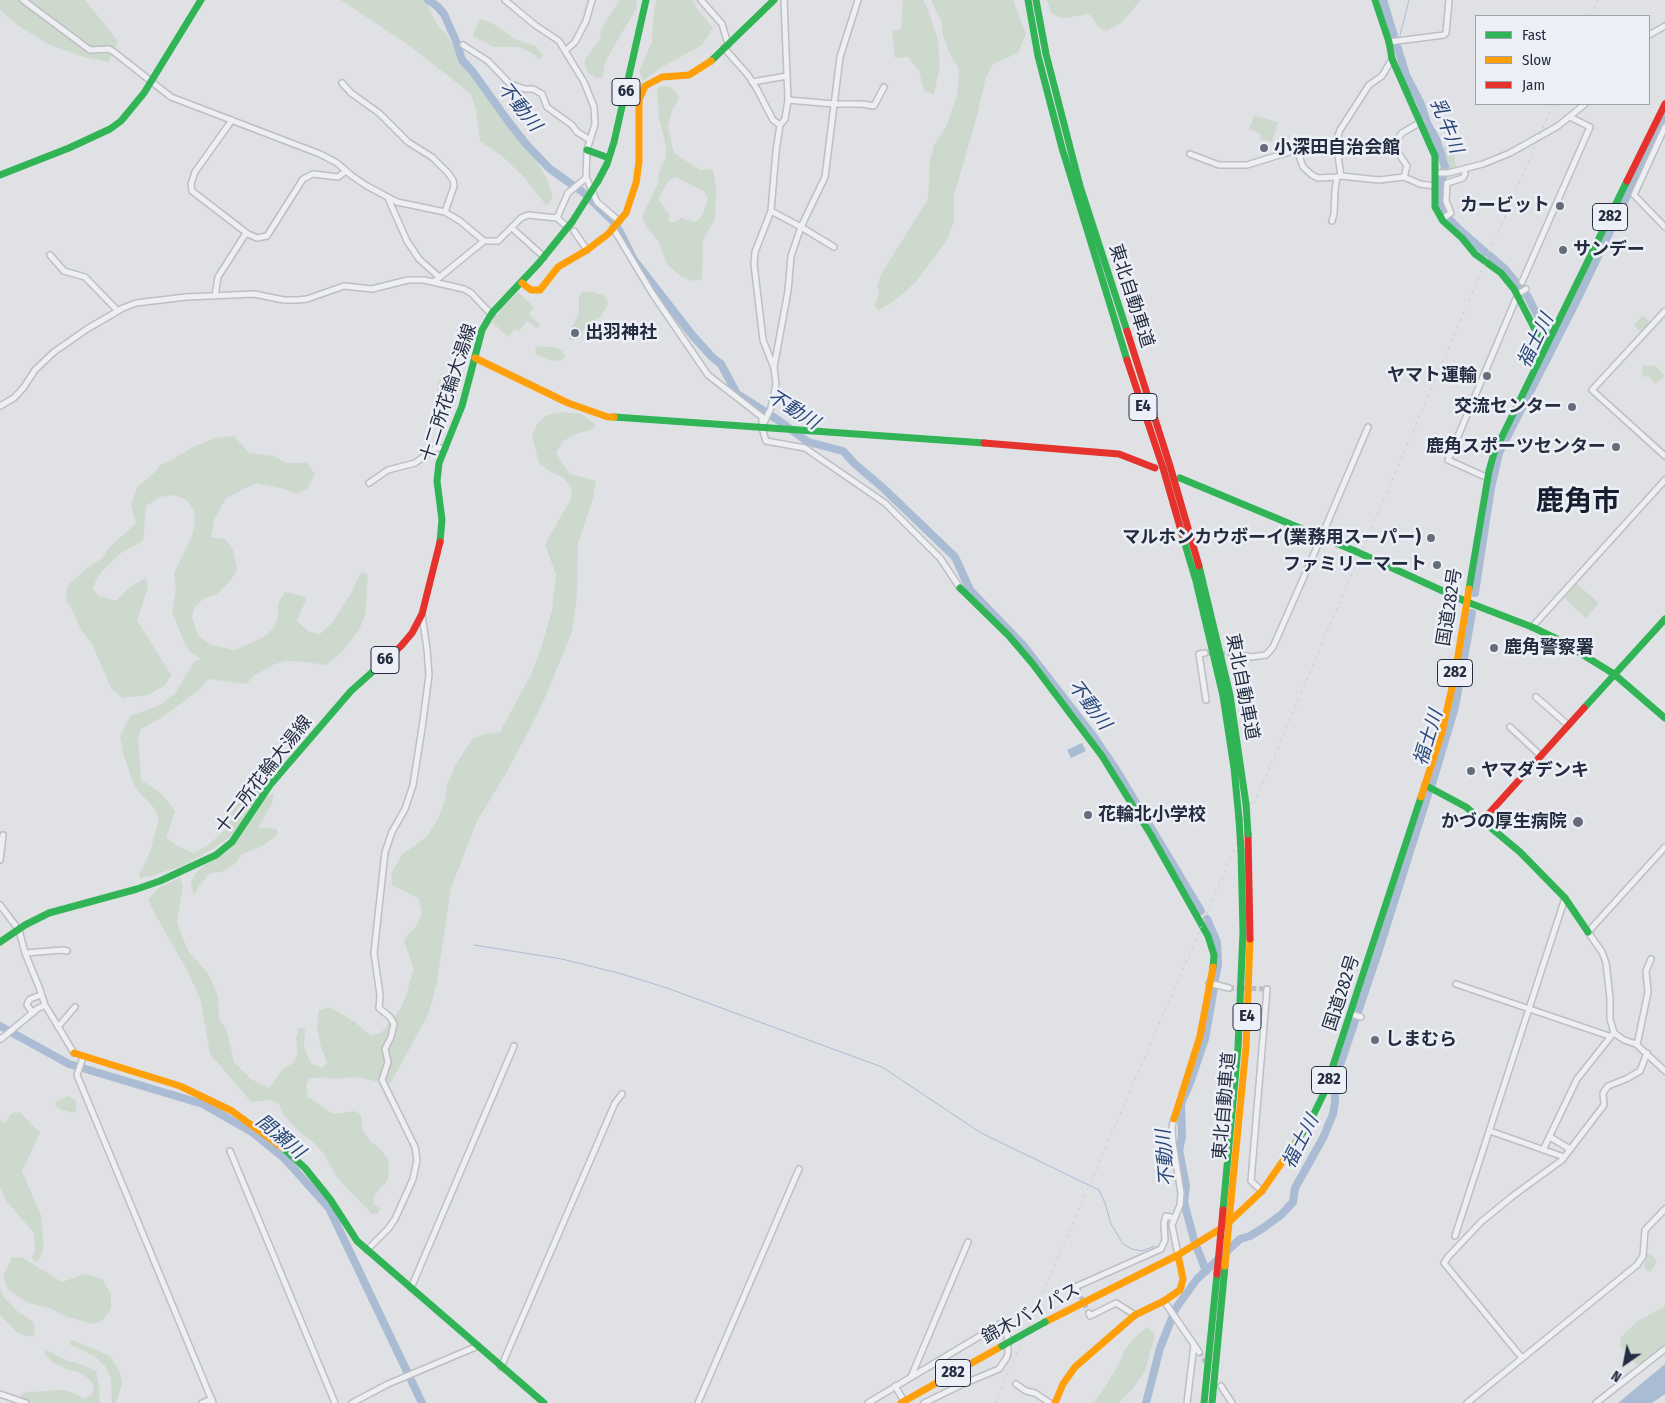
<!DOCTYPE html>
<meta charset="utf-8">
<style>
body{margin:0}
#map{position:relative;width:1665px;height:1403px;overflow:hidden;background:#dfe1e5;font-family:"Fira Sans Condensed",sans-serif}
canvas{display:block}
.legend{position:absolute;left:1475px;top:15px;width:175px;height:90px;box-sizing:border-box;background:#eceff6;border:1px solid #9ca1ad;margin:0;padding:6px 9px;list-style:none;font-size:15px;color:#242d40}
.legend li{display:flex;align-items:center;gap:10px;height:25px}
.legend b{width:25px;border:1px solid #9ca1ad}
.north{position:absolute;left:1600px;top:1338px;width:50px;height:50px;-webkit-text-stroke:4px #eceff6;paint-order:stroke;rotate:213deg;font-size:14px;font-weight:700;line-height:20px;text-align:center;color:#242d40}
.north::after{content:'';display:block;margin:auto;width:18px;height:22px;background:#242d40;clip-path:polygon(50% 0,100% 100%,50% 72%,0 100%)}
</style>
<div id="map">
<canvas width="1665" height="1403"></canvas>
<ul class="legend">
<li><b style="height:6px;background:#30b455"></b>Fast</li>
<li><b style="height:6px;background:#ff9f0a"></b>Slow</li>
<li><b style="height:6px;background:#e5322d"></b>Jam</li>
</ul>
<div class="north">N</div>
</div>
<script>
const ctx = document.querySelector('canvas').getContext('2d');
ctx.lineJoin = 'round';
function fillPath(path, color) {
  ctx.fillStyle = color;
  ctx.fill(path, 'evenodd');
}
function shape(rows) {
  const path = new Path2D();
  for (const r of rows) {
    path.moveTo(r[0], r[1]);
    for (let i = 2; i < r.length; i += 2) path.lineTo(r[i], r[i + 1]);
  }
  return path;
}
function trace(path, color, width, dash) {
  ctx.strokeStyle = color;
  ctx.lineWidth = width;
  ctx.lineCap = dash ? 'butt' : 'round';
  ctx.setLineDash(dash || []);
  ctx.stroke(path);
}
function write(font, color, halo, rows, align = 'center') {
  ctx.font = font + ' "Fira Sans Condensed","Noto Sans JP",sans-serif';
  ctx.lineWidth = 5;
  ctx.setLineDash([]);
  ctx.textBaseline = 'middle';
  ctx.strokeStyle = halo;
  ctx.fillStyle = color;
  for (const [text, x, y, turn = 0] of rows) {
    ctx.save();
    ctx.translate(x, y);
    ctx.rotate((+turn || 0) * Math.PI / 180);
    ctx.textAlign = isNaN(turn) ? turn : align;
    if (halo) ctx.strokeText(text, 0, 0);
    ctx.fillText(text, 0, 0);
    ctx.restore();
  }
}
fillPath(shape([
 [0,0,85,0,118,41,109,62,84,57,48,44,19,26,0,10],
 [341,0,432,0,428,7,438,26,447,35,460,58,538,163,548,181,553,198,546,205,522,175,501,155,480,141,476,111,471,94,410,46],
 [620,0,637,0,636,9,607,58,604,66,603,77,596,78,588,73,585,65,585,60,600,39,601,29],
 [656,0,692,0,697,9,713,28,702,45,662,67,643,81,639,71,652,42,653,18],
 [903,0,923,0,928,9,938,41,940,66,934,94,924,91,919,71,908,57,895,58,892,30,901,29],
 [931,0,1013,0,1026,34,1018,53,993,64,986,77,977,116,954,195,954,220,948,239,915,283,894,301,879,310,874,306,879,294,877,285,883,271,928,199,930,160,934,145,946,127,957,96,959,69,950,54,943,36,941,21],
 [1047,0,1141,0,1121,23,1107,31,1098,27,1091,16,1088,14,1066,18,1058,17,1051,13],
 [481,19,495,25,517,40,536,46,543,55,540,60,532,53,519,47,493,47,473,36,474,31],
 [661,86,671,87,679,96,677,103,672,109,668,128,674,153,700,170,709,169,713,170,716,189,715,219,703,240,702,279,693,281,681,277,667,264,658,241,647,228,642,217,658,183,659,171,666,157,666,146,659,118,657,90],
 [675,177,704,191,708,198,702,216,695,222,681,218,675,222,669,222,669,214,658,199,668,181],
 [1254,116,1278,122,1272,142,1260,139,1261,134,1249,129],
 [1449,144,1455,157,1456,170,1448,172,1448,164,1443,147],
 [518,292,534,307,529,314,540,325,537,328,527,321,519,331,515,329,508,337,492,322,502,308],
 [582,292,592,292,603,295,607,299,608,305,601,316,587,326,579,336,573,340,569,340,570,330,579,314,579,297],
 [1643,315,1651,323,1641,333,1634,325],
 [537,346,558,348,563,352,565,357,559,361,549,360,536,354,535,350],
 [1643,365,1656,366,1665,376,1656,384,1648,376,1642,377],
 [451,378,455,381,455,389,458,393,455,398,438,394,437,382,441,379],
 [565,412,582,414,596,425,592,430,578,433,563,441,556,453,570,474,596,481,593,498,578,543,577,596,572,632,541,707,508,770,477,821,451,888,437,981,429,1013,390,1084,355,1077,335,1079,322,1077,309,1079,306,1085,308,1097,333,1114,355,1111,361,1115,362,1129,370,1141,380,1149,389,1161,388,1180,374,1195,373,1204,381,1209,377,1214,372,1214,338,1179,324,1154,314,1143,303,1135,285,1117,279,1104,271,1100,251,1102,210,1054,201,1001,188,972,154,912,148,900,158,888,180,878,183,886,177,922,188,951,208,973,218,996,219,1020,226,1028,234,1062,251,1079,269,1088,282,1070,293,1063,298,1055,296,1039,299,1028,305,1029,304,1047,311,1064,323,1068,327,1062,321,1047,317,1026,319,1010,330,1007,355,1022,371,1036,382,1032,400,1009,405,998,414,969,404,941,408,934,416,927,422,913,419,899,392,885,391,874,402,855,427,836,437,821,445,800,447,785,455,766,472,739,482,735,500,732,532,672,542,645,552,610,556,575,545,544,571,499,572,488,562,477,551,472,539,464,532,434,538,423,547,415],
 [234,436,249,453,274,456,286,463,307,463,315,474,308,488,296,494,281,488,256,483,226,498,214,520,211,537,225,539,233,550,237,570,231,580,217,594,204,598,194,608,192,617,198,635,211,645,235,650,262,638,274,628,278,616,278,604,285,592,307,597,297,621,309,632,320,634,332,623,352,592,358,578,362,572,368,575,365,615,359,630,341,653,325,665,306,662,286,661,275,664,253,676,247,684,208,679,202,687,182,703,159,719,141,729,138,739,141,780,157,790,167,800,175,812,166,838,178,846,193,853,208,845,227,828,232,812,238,802,251,797,256,787,262,782,265,787,234,833,216,847,184,865,152,876,140,878,139,875,150,852,159,819,155,809,138,791,133,782,123,753,120,736,130,716,160,705,175,693,195,661,202,659,191,653,184,642,172,612,176,590,174,573,192,536,195,522,194,510,187,500,174,495,160,497,146,506,143,541,121,553,101,572,92,588,99,596,116,601,130,587,146,578,148,587,137,620,171,675,165,685,148,695,123,698,112,690,92,644,81,630,73,611,66,600,67,586,87,568,102,558,109,548,136,523,131,506,137,487,155,472,160,465,173,459,193,447,216,438],
 [1576,583,1599,603,1586,618,1563,597],
 [274,794,272,804,258,827,277,829,277,835,262,846,242,854,235,864,221,872,210,873,199,886,194,895,191,886,192,880,196,873,205,865,227,852,240,837,265,797],
 [67,1096,76,1100,76,1113,61,1110,56,1106,55,1102],
 [20,1112,40,1133,22,1171,41,1215,44,1247,39,1260,34,1262,32,1256,35,1251,34,1233,7,1202,0,1187,0,1120,4,1123,12,1113],
 [1644,1253,1653,1256,1657,1261,1651,1272,1645,1270],
 [12,1257,23,1258,62,1282,85,1274,102,1279,111,1294,111,1308,103,1320,94,1324,64,1316,50,1308,29,1303,9,1291,3,1277],
 [0,1288,3,1296,16,1310,34,1323,35,1333,32,1337,19,1334,0,1315],
 [1665,1306,1665,1345,1642,1364,1637,1365,1620,1346,1621,1337,1636,1322],
 [1147,1327,1154,1332,1154,1339,1145,1371,1131,1391,1118,1403,1090,1403,1095,1401,1105,1387,1120,1362,1124,1351,1135,1337],
 [72,1340,110,1356,116,1365,120,1373,122,1384,116,1403,112,1403,111,1378,105,1366,94,1356,69,1344],
 [47,1350,66,1360,83,1365,96,1371,99,1386,100,1403,33,1403,22,1400,21,1397,23,1393,30,1392,63,1390,74,1393,85,1399,92,1394,94,1386,88,1378,79,1372,66,1369,54,1363,44,1354]
]), '#ced9ce');
fillPath(shape([
 [1082,743,1086,751,1071,758,1067,750],
 [1665,1364,1665,1394,1652,1403,1618,1403]
]), '#aabbd4');
trace(shape([
 [1400,35,1409,0],
 [1397,46,1397,45],
 [474,945,562,959,622,974,667,988,882,1067,981,1133,1099,1190,1105,1203,1111,1224,1123,1244,1132,1249,1142,1251,1155,1246]
]), '#aabbd4', 1);
trace(shape([
 [428,0,437,6,444,14,456,41,462,60,473,72,508,121,526,144,550,169,584,193,613,221,619,230,634,260,693,336,713,358,721,364,737,394,778,420,808,442,843,451,855,464,882,487,955,557,970,590,1023,645,1094,737,1117,771,1201,911],
 [1383,0,1406,75,1421,104,1427,123,1437,141,1445,167,1440,191,1443,210,1448,218,1461,231,1485,252],
 [1490,256,1505,269,1528,297,1543,327,1553,341],
 [1475,593,1491,488,1499,453,1577,300,1665,117],
 [1432,784,1455,707,1472,613],
 [1207,919,1217,942,1218,965,1215,980],
 [0,1026,69,1064,203,1104,252,1132,285,1159,329,1208,422,1403],
 [1194,1240,1184,1202,1186,1186,1179,1150,1182,1137,1181,1104,1190,1083,1205,1039,1214,988],
 [1197,1248,1206,1271],
 [1146,1403,1160,1348,1176,1308,1197,1279,1240,1239,1250,1236,1263,1228,1281,1215,1293,1202,1295,1188,1323,1138,1333,1114,1335,1102,1335,1080,1378,953,1429,791]
]), '#aabbd4', 8);
trace(shape([
 [1205,653,1236,654],
 [1229,988,1267,989],
 [1077,1290,1089,1313],
 [1199,1352,1207,1364]
]), '#babdc4', 5, [5, 2.5]);
const street = shape([
 [23,0,90,50,109,49,114,52,171,97,320,154,337,163,352,176,367,186,397,202,445,212,460,221,484,241],
 [505,0,535,25,559,41,584,82,594,107,595,124,587,150,586,177,597,202,619,221],
 [701,0,722,24,728,44],
 [1649,35,1665,26],
 [1389,42,1444,35,1446,33,1449,0],
 [463,45,488,61,510,84,525,89,533,89,542,94,547,107,572,125,577,132,590,140],
 [724,48,748,75,757,89,773,120,780,125],
 [565,51,575,42,586,21,592,0],
 [752,82,787,76],
 [342,83,351,93,379,113,408,142,432,157,448,173,453,180,454,186,445,212],
 [788,100,834,104,862,104,874,106,884,87],
 [232,120,195,172,191,184,192,191,248,234,257,238,267,236,303,179,313,174,338,177,346,171],
 [1665,127,1634,195,1665,227],
 [1297,150,1303,167,1312,175,1318,178,1337,177],
 [1190,154,1219,165,1247,165,1318,143,1336,142],
 [1436,173,1448,173,1483,164,1510,153,1558,126,1585,104],
 [1341,176,1379,180,1404,177,1420,184,1435,186],
 [1404,177,1407,166,1395,148,1394,144,1402,133,1421,122],
 [388,198,407,241,419,259,438,276],
 [771,211,801,227,834,247],
 [557,218,568,193,586,178],
 [1442,219,1451,213,1446,201,1447,183,1463,178,1465,174,1464,169],
 [1332,221,1334,214,1335,190,1337,177,1341,176,1336,142,1340,130,1369,85,1382,76,1392,59],
 [512,228,544,257],
 [613,228,652,293,708,375,762,417,762,428,766,441,805,448,885,503,940,558,960,588],
 [574,231,587,250],
 [50,255,64,271,85,277,118,311],
 [435,281,484,241,498,241,521,218,528,215,557,218,565,225],
 [1522,282,1590,127,1570,117],
 [215,296,218,277,246,233],
 [1665,311,1592,390,1665,456],
 [774,367,788,291,791,256,801,227,825,177,840,57,858,0],
 [0,406,14,398,24,387,35,370,54,352,87,329,123,308,136,303,186,297,254,294,284,300,298,300,307,299,344,286,372,289,408,280,424,280,464,289,471,293,492,315],
 [764,423,771,408,776,384,774,368,763,340,754,264,755,252,771,211,776,151,780,125,785,119,788,100,784,0],
 [1488,478,1448,460,1518,294,1526,289],
 [369,483,388,470,415,463,436,448,445,448],
 [1323,533,1368,427],
 [1532,627,1665,480],
 [1205,653,1199,654,1206,700],
 [1236,654,1251,657,1266,655,1273,647,1320,540],
 [1536,697,1568,725],
 [1510,727,1541,756],
 [1665,847,1588,932,1602,952,1606,963,1610,998,1610,1019,1614,1033,1624,1040,1636,1044,1665,1071],
 [0,860,3,835],
 [0,905,19,930,25,953,39,987,45,1005,74,1053],
 [25,953,63,950,67,951],
 [1209,983,1229,988],
 [1456,984,1609,1036],
 [33,1013,27,1005,28,1002,30,999,41,995],
 [1351,1014,1361,1017],
 [58,1027,75,1007],
 [0,1038,1,1039,37,1009,45,1005],
 [1637,1045,1648,992,1646,971,1651,959],
 [83,1057,77,1075,213,1403],
 [1174,1119,1172,1127,1173,1143,1181,1193,1180,1205,1172,1225,1178,1255],
 [1490,1131,1564,1157],
 [1550,1137,1570,1149],
 [1543,1150,1577,1079,1612,1035],
 [230,1151,335,1403],
 [1262,1191,1251,1181,1267,989],
 [1455,1236,1565,898],
 [367,1250,388,1229,395,1219,413,1179,417,1160,415,1147,382,1080,388,1062,385,1049,391,1037,394,1024,390,1017,379,1008,380,995,374,953,385,852,392,832,405,809,413,785,422,728,429,675,427,649,422,615],
 [411,1288,514,1046],
 [1077,1290,1075,1287,1161,1249,1165,1240,1164,1223,1166,1216,1174,1218],
 [1164,1301,1199,1352],
 [1089,1313,1090,1316,1116,1303,1135,1315],
 [1522,1358,1444,1263,1448,1257,1481,1222,1514,1195,1562,1160,1604,1105,1603,1093,1608,1086,1626,1079,1640,1071,1647,1053],
 [501,1367,615,1103,622,1094],
 [911,1377,968,1242],
 [1016,1384,1026,1391,1035,1393,1050,1403],
 [895,1386,904,1401],
 [1221,1386,1232,1403],
 [0,1394,26,1403],
 [202,1403,212,1399],
 [352,1403,388,1384,478,1346],
 [698,1403,799,1169],
 [868,1403,1000,1324,1004,1323,1007,1327,1008,1353,1007,1357,999,1369,963,1384,924,1403],
 [1187,1403,1194,1345],
 [1467,1403,1637,1265,1643,1256,1645,1230,1665,1209],
 [1596,1403,1665,1349]
]);
trace(street, '#bdbfc3', 8);
trace(street, '#eeeff2', 5);
trace(shape([
 [1028,0,1038,56,1062,148,1127,360],
 [1036,0,1046,54,1080,186,1127,331],
 [1375,0,1389,42,1392,59,1435,156,1435,207,1443,221,1462,238,1475,254,1501,273,1514,289,1545,349],
 [711,61,774,0],
 [587,150,609,158],
 [0,175,69,148,110,129,121,121,144,93,201,0],
 [598,181,607,164,614,142,646,0],
 [614,417,984,443],
 [1180,478,1355,551],
 [1182,534,1196,581,1223,696,1234,768,1239,819],
 [440,542,442,520,437,481,439,463,462,406,482,330,492,313,539,263,572,222],
 [1366,556,1467,602,1532,627,1559,640,1614,674,1665,718],
 [1199,566,1230,695,1246,804],
 [960,588,1009,636,1032,663,1102,756,1151,835,1208,936,1214,955,1213,967],
 [1469,589,1489,471,1494,453,1627,181],
 [1584,708,1665,619],
 [1425,785,1466,807,1520,852,1565,898,1588,932],
 [0,942,25,925,49,913,137,889,160,881,216,855,232,842,270,785,351,691,380,665],
 [1294,1145,1309,1124,1324,1093,1421,797],
 [283,1148,305,1168,330,1199,357,1241,544,1403],
 [1223,1210,1238,1047,1243,932,1241,851],
 [1204,1403,1217,1274],
 [1212,1403,1225,1266]
]), '#30b455', 7);
trace(shape([
 [522,283,531,290,540,290,558,267,587,250,608,234,626,213,636,183,639,162,639,100,645,86,662,77,689,75,711,61],
 [475,358,568,403,608,417,614,417],
 [1421,797,1442,732,1455,674,1469,589],
 [74,1053,180,1086,232,1111,283,1148],
 [1174,1119,1200,1036,1213,967],
 [1231,1200,1246,1047,1250,939],
 [1045,1322,1178,1255,1225,1226,1262,1191,1294,1145],
 [901,1403,1002,1346],
 [1055,1403,1063,1384,1075,1367,1135,1315,1164,1301,1180,1290,1183,1279,1178,1255]
]), '#ff9f0a', 7);
trace(shape([
 [1627,181,1665,104],
 [1127,331,1170,466,1199,566],
 [1127,360,1163,468,1182,534],
 [984,443,1119,454,1155,468],
 [380,665,401,646,412,633,422,614,440,542],
 [1483,820,1584,708],
 [1248,834,1250,939]
]), '#e5322d', 7);
trace(shape([
 [1591,16,1598,0],
 [995,1403,1196,939,1553,104]
]), '#c7c9cd', 1, [2.5, 5]);
trace(shape([
 [572,222,598,181],
 [1355,551,1366,556],
 [1246,804,1248,834],
 [1239,819,1241,851],
 [1002,1346,1045,1322]
]), '#30b455', 7);
trace(shape([
 [1225,1266,1231,1200]
]), '#ff9f0a', 7);
trace(shape([
 [1217,1274,1223,1210]
]), '#e5322d', 7);
for (const [x, y, r, color] of [
 [1264,148,5,"#656c7a"],
 [1560,206,5,"#656c7a"],
 [1563,250,5,"#656c7a"],
 [575,333,5,"#656c7a"],
 [1487,376,5,"#656c7a"],
 [1572,407,5,"#656c7a"],
 [1616,447,5,"#656c7a"],
 [1431,538,5,"#656c7a"],
 [1437,565,5,"#656c7a"],
 [1494,648,5,"#656c7a"],
 [1471,771,5,"#656c7a"],
 [1088,815,5,"#656c7a"],
 [1578,822,6,"#656c7a"],
 [1375,1040,5,"#656c7a"]
]) {
  const dot = new Path2D();
  dot.arc(x, y, r, 0, 2 * Math.PI);
  ctx.fillStyle = color;
  ctx.fill(dot);
  trace(dot, '#eceff6', 2);
}
for (const [x, y, w] of [
 [626,92,28],
 [1610,217,35],
 [1143,407,28],
 [385,660,28],
 [1455,673,35],
 [1247,1017,28],
 [1329,1080,35],
 [953,1373,35]
]) {
  const box = new Path2D();
  box.roundRect(x - w / 2, y - 13.5, w, 27, 4);
  ctx.fillStyle = '#eceff6';
  ctx.fill(box);
  trace(box, '#242d40', 1);
}
write('bold 16px', '#242d40', null, [
 ["66",626,92],
 ["282",1610,217],
 ["E4",1143,407],
 ["66",385,660],
 ["282",1455,673],
 ["E4",1247,1017],
 ["282",1329,1080],
 ["282",953,1373]
]);
write('bold 18px', '#242d40', '#eceff6', [
 ["小深田自治会館",1274,148],
 ["カービット",1550,206,"right"],
 ["サンデー",1573,250],
 ["出羽神社",585,333],
 ["ヤマト運輸",1477,376,"right"],
 ["交流センター",1562,407,"right"],
 ["鹿角スポーツセンター",1606,447,"right"],
 ["マルホンカウボーイ(業務用スーパー)",1421,538,"right"],
 ["ファミリーマート",1427,565,"right"],
 ["鹿角警察署",1504,648],
 ["ヤマダデンキ",1481,771],
 ["花輪北小学校",1098,815],
 ["かづの厚生病院",1567,822,"right"],
 ["しまむら",1385,1040]
], 'left');
write('18px', '#242d40', '#eceff6', [
 ["東北自動車道",1131,296,72],
 ["十二所花輪大湯線",449,393,-72],
 ["国道282号",1450,607,-81],
 ["東北自動車道",1242,687,79],
 ["十二所花輪大湯線",264,775,-52],
 ["国道282号",1342,993,-72],
 ["東北自動車道",1225,1106,-85],
 ["錦木バイパス",1031,1314,-28]
]);
write('italic 19px', '#2b4877', '#eceff6', [
 ["不動川",519,107,51],
 ["乳牛川",1446,126,68],
 ["福士川",1536,341,-64],
 ["不動川",793,410,32],
 ["不動川",1089,705,53],
 ["福士川",1429,738,-73],
 ["間瀬川",280,1137,40],
 ["福士川",1301,1142,-63],
 ["不動川",1166,1158,-94]
]);
write('bold 28px', '#171e30', '#eceff6', [
 ["鹿角市",1578,502]
]);
</script>
